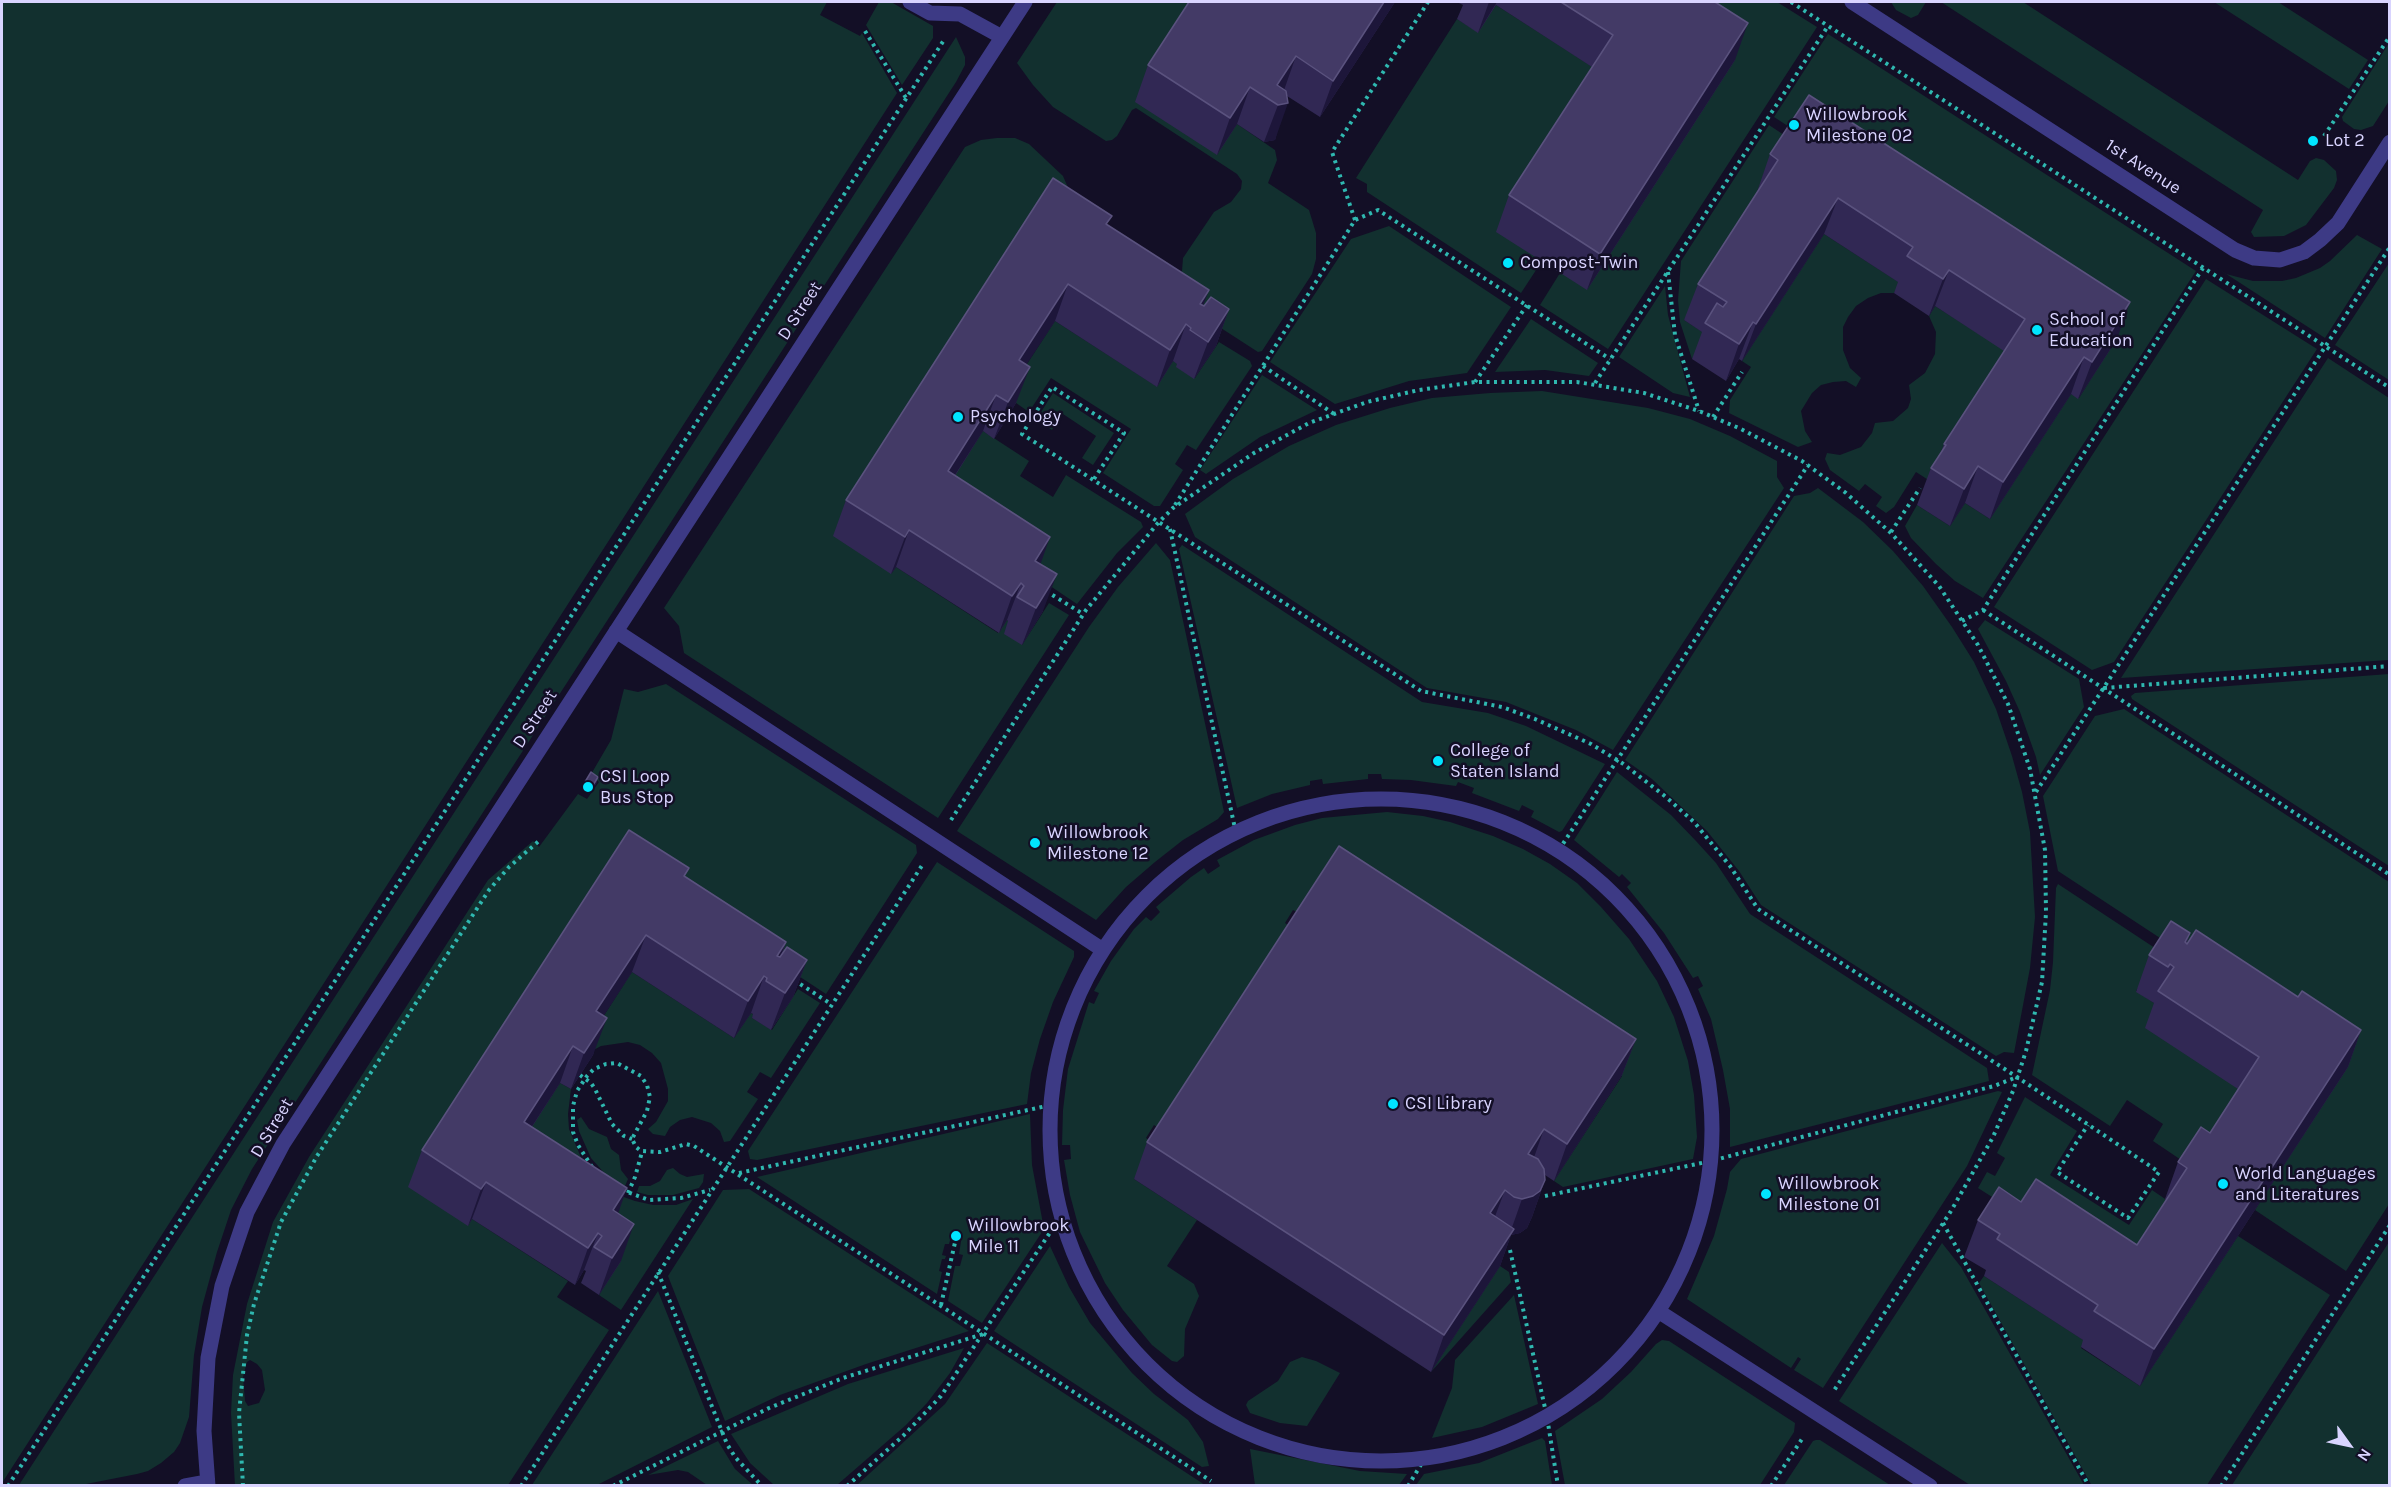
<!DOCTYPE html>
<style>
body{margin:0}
#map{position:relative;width:2391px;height:1487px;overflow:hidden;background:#130f26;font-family:Karla,sans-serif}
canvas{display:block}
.frame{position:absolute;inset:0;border:3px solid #d9d4ff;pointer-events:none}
.north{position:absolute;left:2319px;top:1415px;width:60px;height:60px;-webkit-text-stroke:4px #130f26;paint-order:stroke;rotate:123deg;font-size:16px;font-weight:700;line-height:24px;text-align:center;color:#d9d4ff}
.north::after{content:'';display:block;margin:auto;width:21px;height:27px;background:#d9d4ff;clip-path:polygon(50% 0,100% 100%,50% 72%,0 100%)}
</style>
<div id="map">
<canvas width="2391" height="1487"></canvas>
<div class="frame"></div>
<div class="north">N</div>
</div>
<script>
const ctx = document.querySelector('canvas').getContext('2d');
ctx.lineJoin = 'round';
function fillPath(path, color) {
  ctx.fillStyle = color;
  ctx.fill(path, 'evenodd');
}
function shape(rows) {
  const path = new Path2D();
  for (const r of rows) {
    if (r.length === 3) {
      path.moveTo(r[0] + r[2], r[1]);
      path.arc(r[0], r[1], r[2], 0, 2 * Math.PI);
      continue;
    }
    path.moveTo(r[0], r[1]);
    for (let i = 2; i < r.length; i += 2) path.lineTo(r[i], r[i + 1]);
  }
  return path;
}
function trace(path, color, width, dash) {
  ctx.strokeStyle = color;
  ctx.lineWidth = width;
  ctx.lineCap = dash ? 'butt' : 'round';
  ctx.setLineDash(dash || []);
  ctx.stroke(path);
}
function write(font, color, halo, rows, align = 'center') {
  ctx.font = font + ' Karla,sans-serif';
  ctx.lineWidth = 5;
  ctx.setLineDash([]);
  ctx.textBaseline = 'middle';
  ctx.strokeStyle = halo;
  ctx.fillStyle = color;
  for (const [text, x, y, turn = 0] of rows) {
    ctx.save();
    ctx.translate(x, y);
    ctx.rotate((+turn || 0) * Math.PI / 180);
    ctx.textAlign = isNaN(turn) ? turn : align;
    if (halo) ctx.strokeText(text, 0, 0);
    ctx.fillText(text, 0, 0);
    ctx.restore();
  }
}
fillPath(shape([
 [2,2,827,2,820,15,860,36,862,33,897,93,2,1483],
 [879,2,891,2,933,26,933,38,902,85,866,25],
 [1057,2,1199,2,1216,154,1237,124,1275,150,1277,160,1268,183,1309,210,1316,233,1316,259,1312,274,1262,351,1258,352,1207,319,1162,305,1182,271,1183,258,1214,212,1231,202,1241,189,1242,181,1237,174,1136,108,1132,110,1117,136,1112,140,1106,141,1053,107,1033,85,1017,63],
 [1645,2,1777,2,1817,27,1608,349,1540,305,1560,273,1734,59],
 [1891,2,1926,2,1918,15,1911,18,1896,10],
 [1941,2,2023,2,2298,180,2310,161,2316,158,2324,160,2336,171,2337,180,2334,188,2306,225,2284,236,2254,237,2251,232,2263,210],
 [2214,2,2278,2,2368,60,2349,89],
 [1496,5,1599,71,1542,261,1521,293,1367,192,1367,184,1356,178,1457,19,1478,32],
 [1828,34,2196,271,1983,598,1955,581,1936,564,1911,538,1905,526,1917,505,1950,526,1965,503,1990,519,2071,394,2079,398,2116,339,1774,117],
 [956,37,965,57,965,65,956,82,252,1169,231,1210,217,1252,202,1307,194,1355,189,1417,180,1443,174,1452,161,1463,148,1471,137,1474,81,1485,19,1485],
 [2389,43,2389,101,2373,126,2361,130,2354,129,2343,121,2342,117],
 [1769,125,1790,139,1757,191,1765,196,1684,320,1713,339,1704,340,1692,359,1680,322,1678,300,1681,261],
 [997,138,1015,138,1029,144,1063,176,1069,190,891,574,896,567,998,633,1007,620,1011,623,1022,645,1049,603,1069,615,938,818,684,653,679,626,664,608,965,147,981,140],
 [1389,226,1511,307,1467,373,1409,381,1335,404,1270,362,1351,239],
 [1824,234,1900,283,1894,293,1881,293,1868,298,1856,306,1848,317,1843,327,1843,350,1850,368,1861,378,1856,387,1846,381,1833,382,1821,385,1812,393,1801,411,1805,431,1812,442,1798,447,1729,413,1730,400,1751,367,1742,361],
 [2357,235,2382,249,2325,338,2217,268,2226,274,2253,281,2282,281,2296,278,2320,268,2330,261],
 [2389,263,2390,264,2389,380,2335,345],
 [2206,279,2317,349,2114,662,2092,670,1994,607],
 [1665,286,1668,315,1690,397,1673,393,1619,357],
 [1935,306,2012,355,1930,481,1916,472,1894,507,1886,513,1876,506,1882,497,1865,484,1859,491,1830,470,1825,459,1827,453,1840,455,1861,447,1872,433,1875,423,1893,421,1908,408,1911,399,1909,385,1925,373,1935,354,1936,332,1929,316],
 [1531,319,1598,363,1589,376,1545,370,1495,372],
 [1055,321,1156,386,1173,361,1178,364,1177,367,1195,378,1219,342,1250,361,1252,366,1196,450,1187,445,1175,464,1183,470,1160,506,1154,506,1103,473,1131,429,1051,378,1029,412,1006,396],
 [2328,358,2389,398,2389,660,2121,678],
 [1262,375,1317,410,1260,437,1206,474,1200,470],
 [1542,391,1648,408,1690,419,1730,436,1777,461,1777,477,1784,488,1613,750,1576,730,1506,702,1427,688,1195,537,1185,514,1233,479,1289,446,1336,425,1390,408,1432,398,1490,393],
 [1053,393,1114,433,1093,465,1082,458,1096,436,1063,414,1052,430,1036,420],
 [983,431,1029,461,1020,476,1053,497,1066,475,1141,522,1143,527,1117,553,1077,604,934,508],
 [1818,488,1863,522,1893,551,1923,586,1952,627,1974,662,1996,709,2012,756,2022,792,2030,832,2035,917,2030,968,2014,1053,2004,1052,1996,1056,1761,905,1739,871,1707,831,1652,779,1625,760,1794,496,1810,493],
 [1156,543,1170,560,1224,812,1218,819,1183,840,1155,862,1126,887,1096,920,957,831,1089,627,1118,587],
 [1182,545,1422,702,1488,713,1526,726,1605,764,1562,831,1559,832,1531,817,1534,811,1522,805,1519,811,1472,793,1474,788,1458,782,1456,786,1411,780,1382,779,1381,774,1368,774,1368,779,1323,784,1322,779,1310,781,1310,785,1272,794,1237,808,1179,549],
 [1985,620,2079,679,2084,707,2040,775,2036,757,2020,712,2006,681,1978,629],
 [2389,674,2389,866,2132,699,2131,696,2135,693],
 [666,684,916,845,917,853,826,994,782,965,675,904,468,1225,472,1219,568,1281,557,1297,609,1330,508,1485,235,1486,231,1413,233,1375,247,1304,273,1222,309,1157,488,880,533,841,539,847,578,794,587,799,599,782,590,776,611,740,624,689,638,692],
 [250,1360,257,1364,262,1370,265,1390,259,1403,248,1406,245,1401,243,1377,247,1362],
 [2124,709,2389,882,2389,1204,2346,1271,2255,1210,2347,1067,2189,957,2058,871,2043,796,2095,716],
 [1617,772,1671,815,1696,841,1716,863,1750,914,1987,1068,1989,1081,1730,1147,1730,1109,1723,1070,1711,1019,1698,989,1703,986,1698,976,1693,978,1664,933,1627,887,1631,883,1622,874,1619,877,1574,840],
 [1387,812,1423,816,1450,822,1493,836,1523,849,1550,864,1577,883,1601,907,1629,939,1657,981,1674,1017,1688,1061,1694,1095,1697,1137,1693,1159,1563,1187,1554,1181,1622,1076,1293,910,1285,923,1295,930,1164,1132,1154,1125,1146,1138,1156,1145,1134,1179,1197,1220,1167,1266,1194,1284,1199,1296,1185,1329,1184,1356,1177,1362,1172,1361,1152,1345,1123,1310,1105,1283,1080,1232,1070,1195,1064,1160,1071,1159,1070,1145,1062,1145,1063,1110,1068,1069,1089,1002,1094,1004,1099,993,1094,991,1111,961,1134,929,1146,917,1151,921,1160,912,1156,907,1191,877,1204,868,1208,874,1220,866,1217,860,1254,840,1295,825,1322,818],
 [937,862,1074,951,1074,957,1053,1002,1040,1039,1031,1073,1027,1104,757,1160,750,1159,748,1151],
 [2058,884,2161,952,2136,991,2154,1003,2246,1094,2196,1170,2153,1141,2163,1124,2127,1100,2110,1126,2032,1075,2050,990,2053,962,2056,888],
 [632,972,734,1038,751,1013,754,1015,752,1018,772,1030,798,989,820,1003,771,1078,760,1072,747,1092,758,1099,730,1141,724,1142,720,1131,711,1123,692,1117,680,1120,670,1127,665,1136,653,1134,648,1129,656,1122,668,1101,668,1089,661,1063,652,1053,640,1045,628,1042,601,1046,590,1052,583,1048],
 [560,1083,571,1089,568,1114,569,1129,585,1167,621,1196,635,1201,653,1205,676,1205,693,1199,621,1310,599,1295,620,1261,511,1159],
 [1998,1091,2002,1092,1967,1166,1823,1388,1794,1370,1801,1359,1798,1357,1791,1368,1687,1299,1714,1236,1727,1189,1730,1172,1741,1159],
 [2025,1097,2077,1131,2050,1175,2129,1225,2152,1190,2174,1205,2124,1281,1978,1188,1987,1172,1995,1176,2005,1158,1997,1153],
 [1030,1114,1032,1165,1044,1229,982,1323,948,1301,955,1266,960,1266,963,1255,959,1254,962,1235,952,1233,949,1244,945,1244,942,1255,946,1256,945,1259,942,1259,939,1271,942,1272,937,1294,757,1177],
 [581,1117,589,1129,607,1137,611,1149,619,1155,621,1170,628,1179,625,1186,606,1175,591,1158,579,1131,577,1120],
 [673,1168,680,1174,687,1177,704,1174,703,1182,699,1188,673,1195,648,1195,637,1192,639,1186,650,1186,660,1181,667,1170],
 [749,1189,969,1331,866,1364,780,1395,725,1421,668,1276,723,1190],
 [2238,1236,2330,1295,2207,1485,2092,1486,1979,1283,1984,1276,2085,1341,2081,1348,2140,1386],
 [2389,1242,2389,1485,2232,1485],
 [1942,1243,1961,1267,2084,1485,1970,1485,1839,1401],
 [1050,1246,1069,1287,1090,1323,1132,1373,1154,1394,1188,1420,1203,1442,1209,1466,1202,1467,994,1331],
 [1500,1266,1509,1272,1511,1282,1431,1372],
 [658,1291,712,1427,597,1485,532,1485],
 [1514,1295,1538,1404,1482,1427,1432,1438,1452,1388,1455,1360],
 [1662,1340,1669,1341,1795,1423,1794,1432,1760,1485,1565,1485,1555,1431,1602,1399,1631,1372,1656,1344],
 [987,1343,1202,1483,1204,1485,857,1485,945,1404],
 [964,1348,950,1373,927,1403,906,1425,837,1485,774,1485,750,1463,731,1434,848,1384],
 [1302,1357,1316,1361,1340,1373,1307,1426,1280,1423,1250,1413,1246,1405,1248,1401,1278,1381,1290,1362],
 [1542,1438,1545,1441,1552,1485,1416,1485,1424,1474,1479,1463],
 [1816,1440,1820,1440,1890,1485,1784,1485,1813,1441],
 [718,1441,735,1469,753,1485,707,1485,688,1472,678,1470,648,1475],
 [1250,1449,1360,1471,1407,1474,1399,1485,1255,1485]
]), '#12302f');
trace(shape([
 [1791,2,2390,388],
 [865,31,906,98],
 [2324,136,2390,36],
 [1355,220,1332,152,1428,2],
 [1668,272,1675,335,1699,411],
 [1263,366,1334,414],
 [1475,382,1527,305],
 [1595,383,1828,26],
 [1713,417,1742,372],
 [1094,479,1124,433,1052,387,1022,434,1421,691,1502,707,1535,719,1591,744,1622,763,1666,797,1694,822,1730,866,1758,909,2017,1077,2159,1172,2128,1218,2057,1172,2088,1125],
 [1175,505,1355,220,1378,210,1610,359],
 [1170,529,1236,833],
 [1891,532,1920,488],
 [1046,591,1083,614],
 [1983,610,2390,875],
 [1962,621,1983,610,2203,268],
 [2104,688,2390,666],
 [2036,792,2390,247],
 [951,820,1086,610,1158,523,1173,508,1254,453,1309,423,1367,402,1419,390,1475,382,1577,382,1644,393,1699,411,1741,429,1802,461,1846,493,1892,534,1939,586,1978,645,2008,704,2030,769,2045,850,2046,912,2042,982,2026,1051,2013,1091,1993,1137,1951,1211,1833,1392],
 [1559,850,1808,465],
 [794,980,831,1004],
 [580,1075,591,1083,595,1089,612,1124,624,1136,632,1139],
 [592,1167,578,1145,573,1132,573,1106,577,1091,587,1076,594,1069,606,1064,617,1063,641,1076,647,1085,650,1097,647,1111,632,1139,636,1147,641,1151,660,1152,686,1144,694,1146,1211,1481],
 [739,1173,1051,1105],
 [622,1190,649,1200,681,1198,710,1190],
 [628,1193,635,1177,642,1152],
 [1545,1196,1711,1161,1994,1086,2017,1077],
 [1943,1223,2089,1486],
 [1510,1250,1547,1417,1558,1486],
 [658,1272,727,1444,735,1457,762,1486],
 [941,1305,956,1238],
 [8,1486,944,40],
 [243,1486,239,1413,247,1335,254,1304,281,1222,317,1156,489,890,509,867,540,840],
 [521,1486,923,864],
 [613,1486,769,1408,843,1378,983,1334],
 [847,1486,903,1436,941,1396,1061,1216],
 [1408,1486,1425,1458],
 [1771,1486,1804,1436],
 [2221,1486,2390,1225]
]), '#2fb8b0', 4, [3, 4.5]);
trace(shape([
 [910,2,930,13,960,14,1002,37],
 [1852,2,2235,250,2254,258,2280,260,2304,252,2320,240,2338,223,2390,142],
 [616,631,1103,950],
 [1381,1130,331],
 [1658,1311,1930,1486],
 [185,1486,207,1482],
 [208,1486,204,1431,208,1358,222,1286,247,1212,283,1144,1025,2]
]), '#3d3a85', 15);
fillPath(shape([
 [1189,2,1395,2,1320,117,1287,96,1275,140,1264,142,1237,124,1217,155,1135,102,1148,65],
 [1457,2,1715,2,1735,60,1587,290,1496,232,1509,195,1592,67,1496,5,1478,33,1457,19,1463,5],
 [1770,154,2117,339,2078,399,2071,394,1990,519,1965,503,1950,526,1917,505,1931,468,1940,455,1944,444,2004,351,1935,306,1929,316,1894,293,1898,282,1824,234,1742,361,1739,359,1726,381,1692,359,1702,332,1684,320,1698,284,1757,192],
 [1108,226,1203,306,1229,309,1216,346,1194,379,1176,367,1177,364,1173,361,1157,387,1055,321,1026,364,1016,403,994,439,983,431,955,476,1040,564,1043,611,1022,645,1004,634,1008,621,1007,620,999,633,896,567,891,574,833,536,846,500],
 [598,777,596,784,589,794,582,790,585,782],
 [686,877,786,942,782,955,807,960,793,997,771,1030,752,1018,753,1014,751,1013,734,1038,632,972,603,1016,593,1055,571,1089,560,1083,532,1127,618,1214,621,1261,599,1295,581,1283,586,1271,584,1270,575,1285,472,1219,468,1226,408,1187,422,1150],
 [2190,933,2187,943,2298,997,2361,1030,2348,1067,2140,1386,2081,1347,2083,1340,1984,1276,1986,1270,1964,1257,1978,1220,2021,1202,2137,1245,2166,1200,2165,1199,2178,1162,2210,1133,2238,1089,2145,1028,2154,1003,2136,992,2149,955],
 [1636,1039,1622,1075,1554,1181,1545,1175,1545,1180,1532,1217,1527,1228,1520,1233,1511,1235,1500,1266,1431,1372,1134,1179,1147,1142]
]), '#312854');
fillPath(shape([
 [1384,2,1395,2,1320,117,1333,81],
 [1489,2,1497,2,1478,33],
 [1748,23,1735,60,1587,290,1600,254],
 [1296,56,1283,93,1277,85],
 [1250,87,1237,124,1217,155,1230,118],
 [1288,103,1275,140,1264,142,1278,105],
 [1838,198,1824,234,1742,361,1756,324],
 [1949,270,1935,306,1929,316,1943,279],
 [1068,284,1055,321,1006,396,1019,360],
 [1209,290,1195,327,1200,304],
 [2130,302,2117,339,2078,399,2092,362],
 [1229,309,1216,346,1194,379,1208,342],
 [1753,322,1739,359,1726,381,1739,344],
 [1186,324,1173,361,1157,387,1170,350],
 [2084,357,2071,394,1990,519,2003,482],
 [1030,367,1016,403,994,439,1008,402],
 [996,395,983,431,934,508,948,471],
 [1978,466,1965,503,1950,526,1964,489],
 [909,530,896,567,891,574,905,537],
 [1050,537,1037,574,1035,561],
 [1057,574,1043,611,1022,645,1036,608],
 [1021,583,1007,620,999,633,1012,596],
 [598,777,596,784,589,794,592,787],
 [646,935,632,972,583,1048,596,1011],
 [786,942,773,978,777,956],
 [807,960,793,997,771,1030,785,993],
 [764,976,751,1013,734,1038,748,1001],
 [607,1018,593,1055,571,1089,584,1053],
 [2361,1030,2348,1067,2140,1386,2154,1349],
 [1636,1039,1622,1075,1554,1181,1567,1144],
 [573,1046,560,1083,511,1159,524,1122],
 [1544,1129,1531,1166,1528,1154],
 [1545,1180,1532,1217,1527,1228,1520,1233,1511,1235,1500,1266,1431,1372,1444,1335,1509,1236,1522,1199],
 [486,1182,472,1219,468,1226,481,1189],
 [627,1188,614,1225,613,1210],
 [1505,1190,1491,1227,1490,1213],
 [634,1224,621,1261,599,1295,612,1258],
 [598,1233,584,1270,575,1285,588,1248]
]), '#1d163a');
const building = shape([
 [1189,2,1384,2,1333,81,1296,56,1277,85,1286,91,1288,103,1278,105,1250,87,1230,118,1148,65,1189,2],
 [1561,2,1715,2,1748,23,1600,254,1509,195,1613,35,1561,2],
 [1809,95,2130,302,2092,362,2084,357,2003,482,1978,466,1964,489,1931,468,1946,445,1944,444,2025,319,1949,270,1943,279,1907,256,1913,247,1838,198,1756,324,1753,322,1739,344,1705,323,1717,303,1723,307,1727,302,1698,284,1778,160,1770,154,1809,95],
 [1053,178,1112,216,1106,224,1209,290,1200,304,1204,306,1211,297,1229,309,1208,342,1190,330,1191,328,1186,324,1170,350,1068,284,1019,360,1030,367,1008,402,996,395,948,471,1050,537,1035,561,1057,574,1036,608,1017,597,1024,586,1021,583,1012,596,909,530,905,537,846,500,1053,178],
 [591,772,598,777,592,787,585,782,591,772],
 [629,830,689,868,684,876,786,942,777,956,780,957,787,947,807,960,785,993,766,981,767,978,764,976,748,1001,646,935,596,1011,607,1018,584,1053,573,1046,524,1122,627,1188,613,1210,634,1224,612,1258,594,1247,602,1236,598,1233,588,1248,486,1182,481,1189,422,1150,629,830],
 [1339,846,1636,1039,1567,1144,1544,1129,1528,1154,1538,1159,1544,1169,1545,1180,1540,1191,1533,1196,1522,1199,1514,1197,1505,1190,1490,1213,1514,1229,1444,1335,1147,1142,1339,846],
 [2171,921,2190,933,2185,942,2187,944,2196,930,2298,997,2302,991,2361,1030,2154,1349,2094,1311,2098,1305,1997,1239,2000,1234,1978,1220,1999,1187,2021,1202,2036,1179,2137,1245,2187,1168,2178,1162,2201,1127,2210,1133,2259,1057,2158,991,2174,967,2170,964,2168,967,2149,955,2171,921]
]);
fillPath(building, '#433a66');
trace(building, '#5a527e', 1.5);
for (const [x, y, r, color] of [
 [1794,125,6,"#00e5ff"],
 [2313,141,6,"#00e5ff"],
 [1508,263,6,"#00e5ff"],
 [2037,330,6,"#00e5ff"],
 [958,417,6,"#00e5ff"],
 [1438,761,6,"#00e5ff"],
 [588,787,6,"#00e5ff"],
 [1035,843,6,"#00e5ff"],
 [1393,1104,6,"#00e5ff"],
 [2223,1184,6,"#00e5ff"],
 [1766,1194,6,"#00e5ff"],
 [956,1236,6,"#00e5ff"]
]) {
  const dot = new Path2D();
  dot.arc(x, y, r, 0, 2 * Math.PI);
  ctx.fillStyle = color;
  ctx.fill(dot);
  trace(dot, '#130f26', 2);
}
write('18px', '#d9d4ff', '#130f26', [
 ["Willowbrook",1806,115],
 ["Milestone 02",1806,136],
 ["Lot 2",2325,141],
 ["Compost-Twin",1520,263],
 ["School of",2049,320],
 ["Education",2049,341],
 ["Psychology",970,417],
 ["College of",1450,751],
 ["Staten Island",1450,772],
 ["CSI Loop",600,777],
 ["Bus Stop",600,798],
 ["Willowbrook",1047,833],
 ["Milestone 12",1047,854],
 ["CSI Library",1405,1104],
 ["World Languages",2235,1174],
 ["and Literatures",2235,1195],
 ["Willowbrook",1778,1184],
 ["Milestone 01",1778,1205],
 ["Willowbrook",968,1226],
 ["Mile 11",968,1247]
], 'left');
write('18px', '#d9d4ff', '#130f26', [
 ["1st Avenue",2143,167,33],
 ["D Street",800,311,-57],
 ["D Street",535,719,-57],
 ["D Street",272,1128,-59]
]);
</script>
